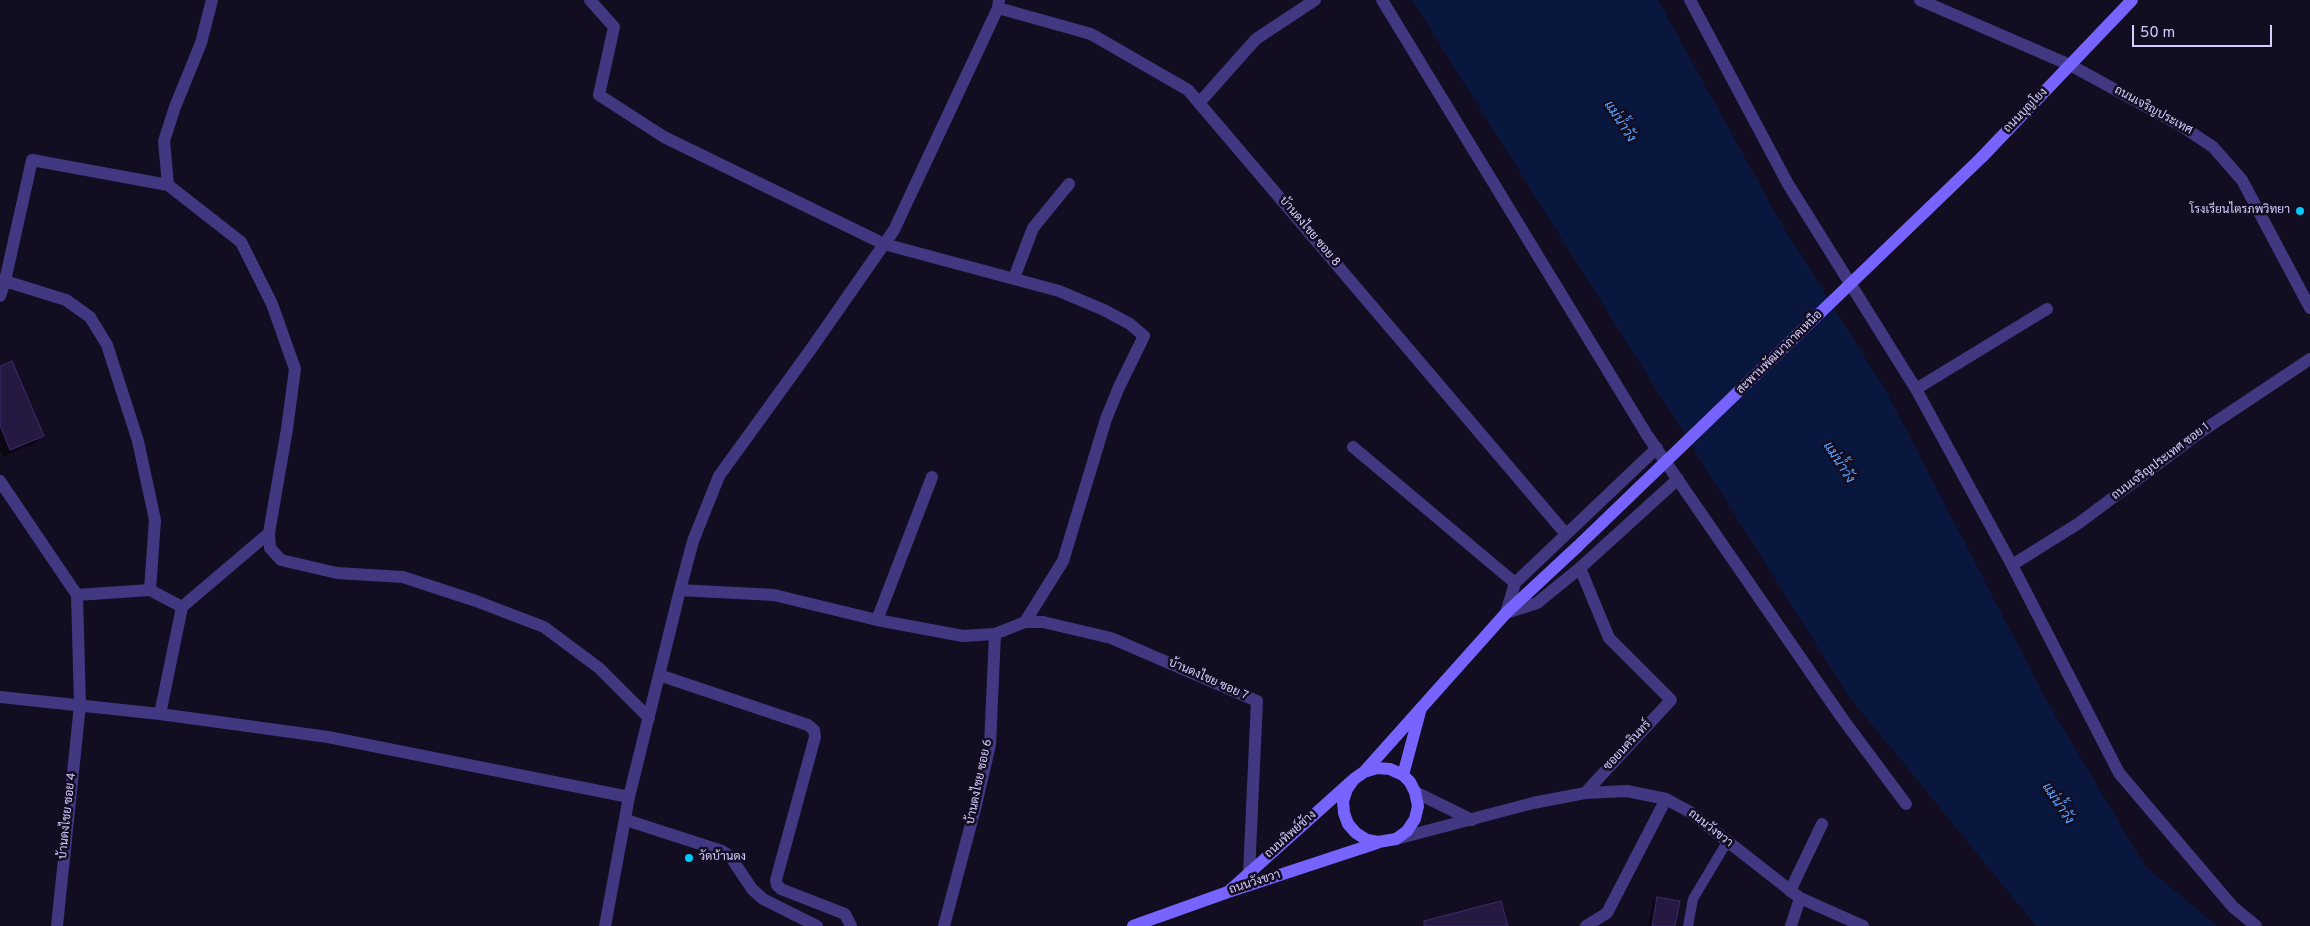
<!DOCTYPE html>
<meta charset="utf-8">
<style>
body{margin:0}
#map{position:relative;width:2310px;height:926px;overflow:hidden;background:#120d21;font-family:Overpass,sans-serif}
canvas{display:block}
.scale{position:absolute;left:2132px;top:25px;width:140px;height:22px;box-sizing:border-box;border:2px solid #d8cdff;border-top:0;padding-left:6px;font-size:15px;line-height:18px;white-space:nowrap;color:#d8cdff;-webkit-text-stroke:4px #120d21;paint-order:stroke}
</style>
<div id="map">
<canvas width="2310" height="926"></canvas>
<div class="scale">50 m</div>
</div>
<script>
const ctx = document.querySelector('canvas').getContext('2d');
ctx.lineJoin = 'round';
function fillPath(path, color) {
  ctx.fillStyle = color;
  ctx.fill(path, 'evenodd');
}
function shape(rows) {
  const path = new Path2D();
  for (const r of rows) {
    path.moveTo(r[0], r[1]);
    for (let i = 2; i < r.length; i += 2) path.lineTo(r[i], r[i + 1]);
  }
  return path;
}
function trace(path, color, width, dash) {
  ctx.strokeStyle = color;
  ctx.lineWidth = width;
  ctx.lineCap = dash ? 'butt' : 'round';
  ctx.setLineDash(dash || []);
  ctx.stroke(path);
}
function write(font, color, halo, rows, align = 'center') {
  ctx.font = font + ' Overpass,Sarabun,sans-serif';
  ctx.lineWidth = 5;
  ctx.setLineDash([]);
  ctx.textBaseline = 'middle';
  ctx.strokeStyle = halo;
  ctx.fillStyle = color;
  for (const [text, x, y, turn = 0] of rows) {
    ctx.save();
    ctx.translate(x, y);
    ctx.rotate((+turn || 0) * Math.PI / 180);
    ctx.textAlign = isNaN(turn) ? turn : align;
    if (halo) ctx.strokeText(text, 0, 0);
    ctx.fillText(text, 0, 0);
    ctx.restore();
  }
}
fillPath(shape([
 [1412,0,1658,0,1781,223,1886,391,2047,701,2145,866,2217,926,2036,926,1848,695]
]), '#09173e');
fillPath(shape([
 [0,367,42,436,35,443,3,457,0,450],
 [1658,898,1674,926,1648,926,1653,903]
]), '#0007');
const building = shape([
 [12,361,44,436,10,450,0,425,0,366,12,361],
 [1657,897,1680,901,1675,926,1652,926,1657,897],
 [1501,901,1508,926,1424,926,1424,921,1501,901]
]);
fillPath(building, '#251942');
trace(building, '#3f2b6e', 1);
trace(shape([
 [1688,926,1693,899,1727,842]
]), '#413881', 10);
trace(shape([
 [212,0,201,43,175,107,164,141,168,185,241,242,272,304,295,369,287,429,269,533,270,548,281,560,337,573,403,577,476,601,544,627,599,668,649,718],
 [590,0,614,27,599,95,664,137,884,244,1059,291,1104,310,1130,324,1144,336,1119,387,1106,419,1063,561,1025,622],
 [1382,0,1647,435,1842,718,1906,804],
 [1690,0,1788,184,1916,389,2012,565,2119,773,2233,907,2256,926],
 [1920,0,2070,65,2180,125,2213,147,2242,180,2310,308],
 [998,8,1091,34,1188,90,1565,533],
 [1199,103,1256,39,1315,0],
 [1014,278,1033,228,1069,184],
 [5,281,66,300,90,317,107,345,138,441,155,520,150,590],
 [0,296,5,281,32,160,168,185],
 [1916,389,2047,309],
 [1353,447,1515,583],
 [0,481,77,595,80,705,57,926],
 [2012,565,2079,523,2202,431,2310,359],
 [1580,568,1609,638,1671,700,1585,793],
 [680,590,774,595,877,620,963,636,995,634,1025,622,1043,622,1111,638,1257,701,1249,873],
 [77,595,150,590,182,607],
 [1506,613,1515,583,1657,448],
 [1506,613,1537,603,1580,568,1678,479],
 [877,620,932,477],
 [659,675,808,725,814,730,815,737,776,880,777,885,781,889,845,914,851,926],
 [0,697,160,714,328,737,629,797],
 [160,714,182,607,269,533],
 [1415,792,1472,820],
 [626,820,722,851,730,856,752,889,763,899,817,926],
 [1396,839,1533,803,1585,793,1627,791,1666,799,1690,812,1800,898,1863,926],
 [1790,891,1822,824],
 [605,926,629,797,680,590,693,541,719,476,811,349,894,230,998,8,999,0],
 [944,926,976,805,990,745,995,634],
 [1586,926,1607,913,1666,799],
 [1791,926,1800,898]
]), '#413881', 12);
trace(shape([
 [1982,157,2132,0],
 [1364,772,1506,613,1577,547],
 [1403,775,1421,708],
 [1228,892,1354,779,1364,772,1377,768,1390,769,1403,775,1410,782,1415,792,1418,806,1415,819,1407,831,1396,839,1378,842,1367,840,1356,833,1348,824,1344,813,1343,801,1347,789,1354,779],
 [1133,926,1228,892,1377,843]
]), '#7764ff', 12);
trace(shape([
 [1577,547,1982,157]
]), '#7764ff', 12);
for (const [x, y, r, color] of [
 [2300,211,5,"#00c8f8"],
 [689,858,5,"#00c8f8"]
]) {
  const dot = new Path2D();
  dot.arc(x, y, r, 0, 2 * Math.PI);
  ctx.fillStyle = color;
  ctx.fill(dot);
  trace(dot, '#120d21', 2);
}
write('12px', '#d8cdff', '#120d21', [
 ["ถนนบุญโยง",2026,111,-46],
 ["ถนนเจริญประเทศ",2153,111,29],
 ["บ้านดงไชย ซอย 8",1309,232,50],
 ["สะพานพัฒนาภาคเหนือ",1780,353,-44],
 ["ถนนเจริญประเทศ ซอย 1",2161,462,-37],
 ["บ้านดงไชย ซอย 7",1208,680,24],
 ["ซอยนครินทร์",1628,746,-47],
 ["บ้านดงไชย ซอย 6",980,782,-78],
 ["บ้านดงไชย ซอย 4",68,816,-84],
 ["ถนนวังขวา",1710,829,38],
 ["ถนนทิพย์ช้าง",1291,835,-42],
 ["ถนนวังขวา",1255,883,-18]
]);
write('12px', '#d8cdff', '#120d21', [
 ["โรงเรียนไตรภพวิทยา",2290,211],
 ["วัดบ้านดง",699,858,"left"]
], 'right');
write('italic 14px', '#5ba4ff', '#120d21', [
 ["แม่น้ำวัง",1619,122,57],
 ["แม่น้ำวัง",1838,463,57],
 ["แม่น้ำวัง",2057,804,57]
]);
</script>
